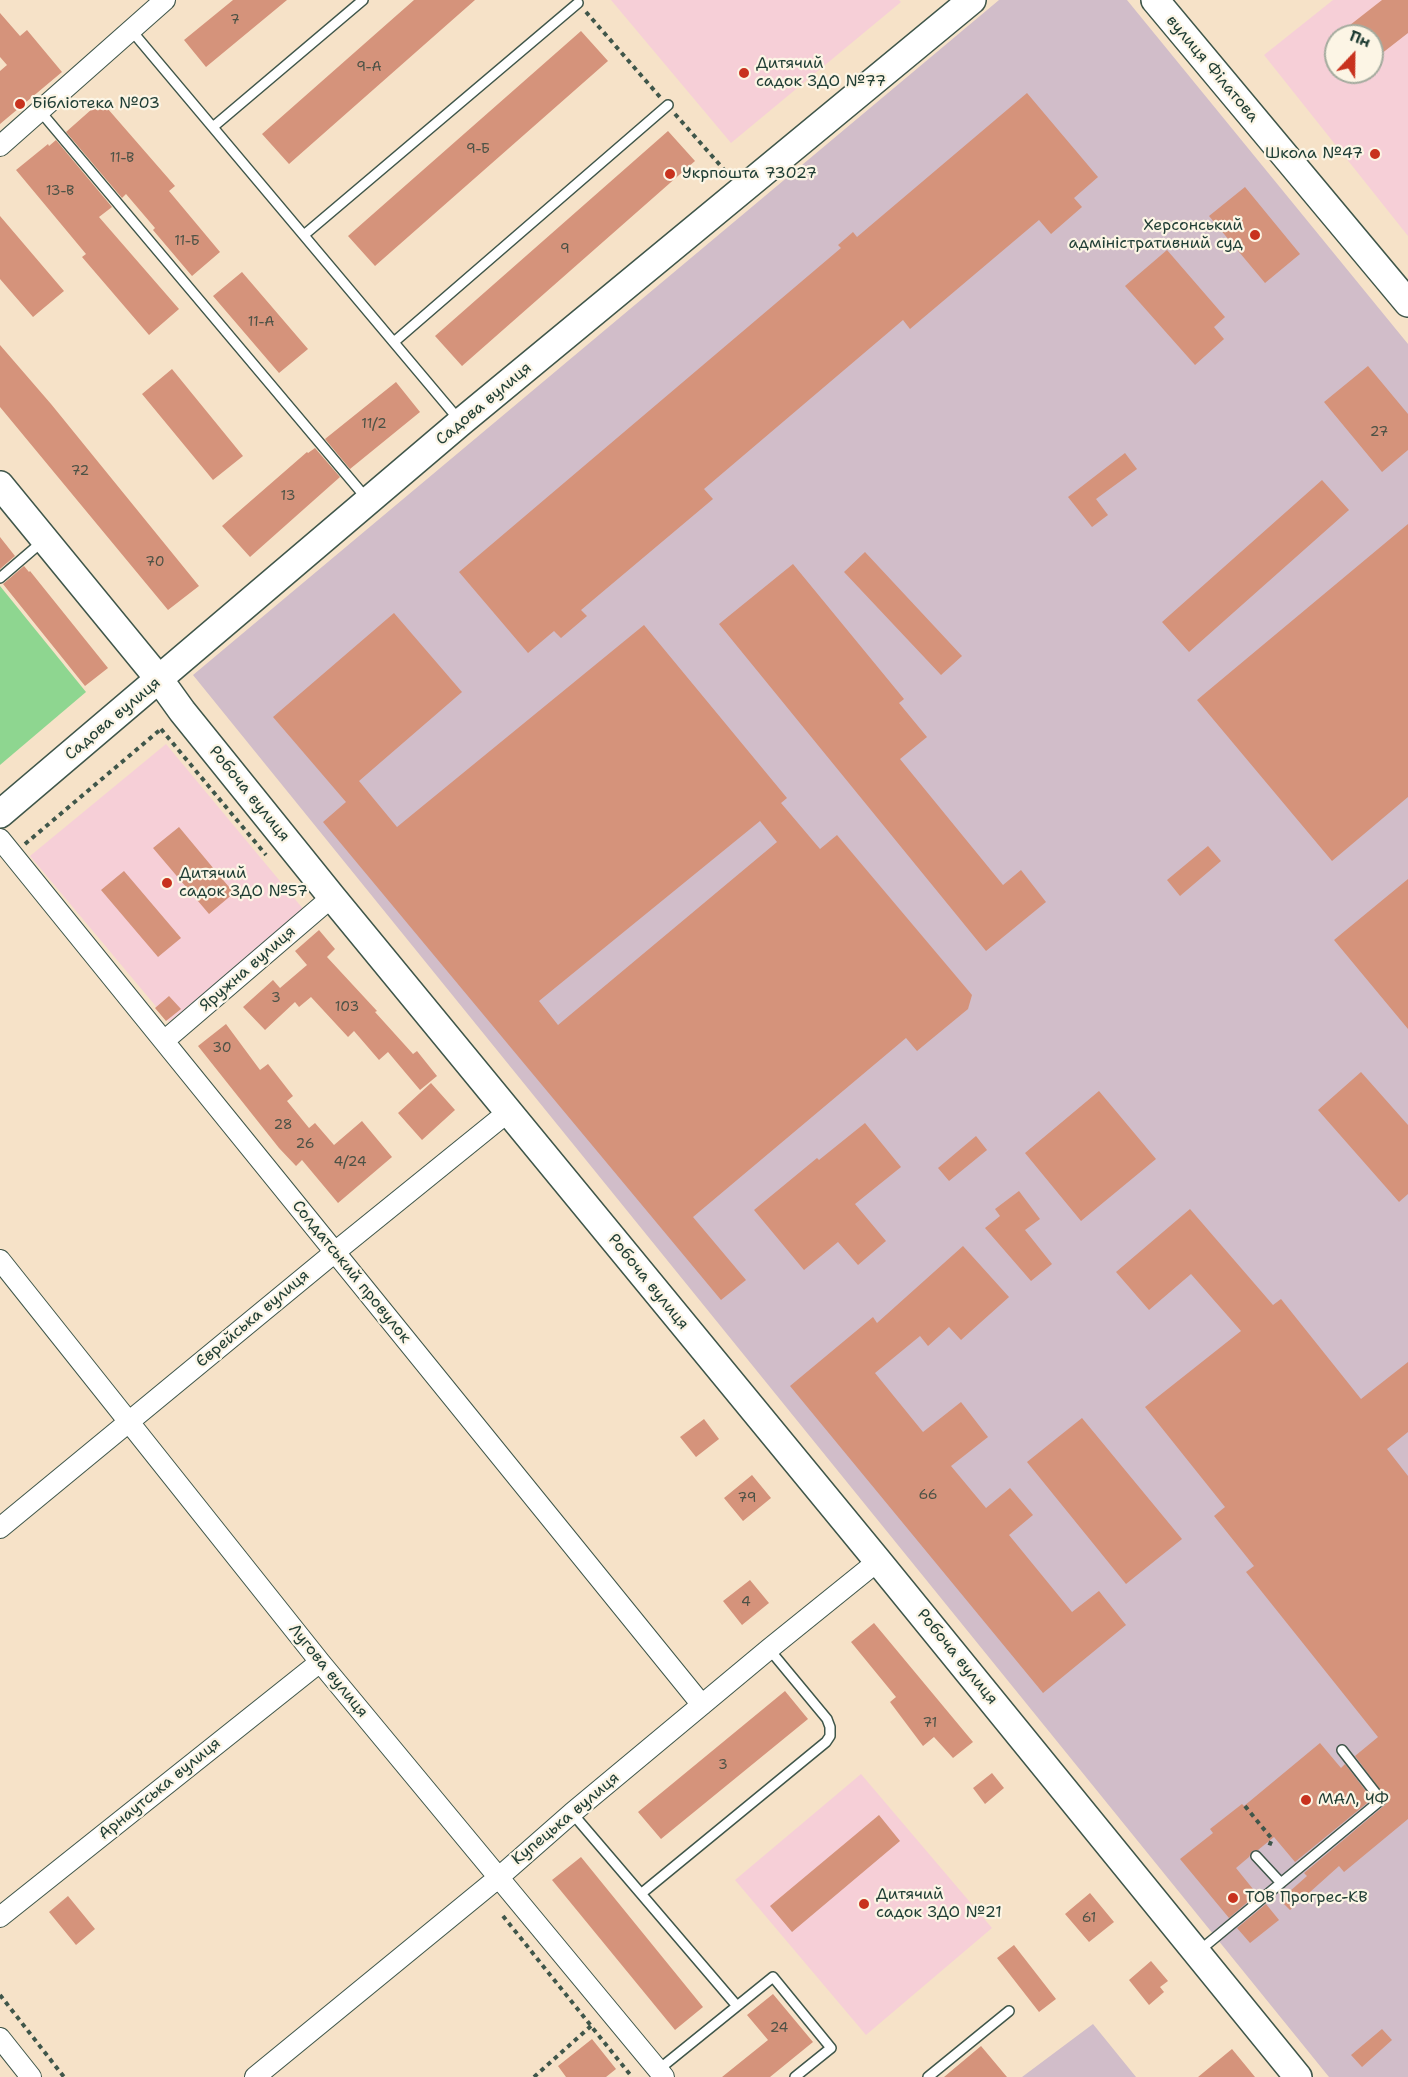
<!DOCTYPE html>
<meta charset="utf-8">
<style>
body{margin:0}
#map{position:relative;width:1408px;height:2077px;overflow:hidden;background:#f6e2c8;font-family:"Shantell Sans",sans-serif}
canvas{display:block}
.north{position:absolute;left:1324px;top:24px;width:60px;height:60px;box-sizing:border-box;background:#fcf5e5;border:2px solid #a4ab9e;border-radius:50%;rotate:22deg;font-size:16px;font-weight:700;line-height:24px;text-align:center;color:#1f3d34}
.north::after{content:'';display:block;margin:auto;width:21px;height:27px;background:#c8321e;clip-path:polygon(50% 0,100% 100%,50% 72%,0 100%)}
</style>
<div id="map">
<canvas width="1408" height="2077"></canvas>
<div class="north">Пн</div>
</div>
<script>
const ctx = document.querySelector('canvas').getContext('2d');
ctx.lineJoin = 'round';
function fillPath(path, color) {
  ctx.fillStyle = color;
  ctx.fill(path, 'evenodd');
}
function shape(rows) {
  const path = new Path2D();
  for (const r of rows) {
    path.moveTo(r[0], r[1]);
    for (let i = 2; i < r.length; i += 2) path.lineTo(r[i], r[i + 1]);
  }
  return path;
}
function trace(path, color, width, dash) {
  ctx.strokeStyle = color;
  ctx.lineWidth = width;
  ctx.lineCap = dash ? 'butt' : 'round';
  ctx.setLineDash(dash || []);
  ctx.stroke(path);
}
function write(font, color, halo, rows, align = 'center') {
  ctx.font = font + ' "Shantell Sans",sans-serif';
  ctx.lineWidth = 4.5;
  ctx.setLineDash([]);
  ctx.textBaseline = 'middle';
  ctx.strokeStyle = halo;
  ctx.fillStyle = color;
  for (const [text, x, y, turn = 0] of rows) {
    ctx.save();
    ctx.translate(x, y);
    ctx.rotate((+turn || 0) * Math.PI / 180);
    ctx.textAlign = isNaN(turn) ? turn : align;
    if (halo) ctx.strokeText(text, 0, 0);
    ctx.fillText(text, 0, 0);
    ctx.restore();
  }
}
fillPath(shape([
 [611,0,899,0,901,2,731,143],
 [1333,0,1408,0,1408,236,1264,55],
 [1336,36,1372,36,1372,72,1336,72],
 [166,744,304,910,169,1022,30,856],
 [861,1774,992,1928,866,2035,735,1880]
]), '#f6cfd7');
fillPath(shape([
 [999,0,1127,0,1408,344,1408,2077,1329,2077,193,675],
 [1093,2024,1136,2077,1022,2077]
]), '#d1bdc9');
fillPath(shape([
 [0,586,86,692,0,765]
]), '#8ed690');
fillPath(shape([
 [233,0,287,0,206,67,184,40],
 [414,0,475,0,289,164,262,134],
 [1382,0,1408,0,1408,33,1372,61,1372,36,1336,36],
 [0,13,20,36,27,30,62,72,0,124,0,71,7,65,0,57],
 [581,31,608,61,375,266,348,236],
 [1027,93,1098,177,1074,198,1082,207,1051,234,1039,220,910,329,903,320,704,489,713,499,581,610,587,616,561,638,554,631,528,653,459,572,841,248,838,245,853,232,857,237],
 [101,101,175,186,169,191,220,252,192,276,153,230,155,228,126,194,122,198,66,132],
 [668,131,695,161,462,366,435,336],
 [56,140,112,207,99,217,179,309,149,335,82,257,86,254,16,170,48,144,49,146],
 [1245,187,1300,254,1265,283,1209,216],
 [0,216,64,291,33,317,0,279],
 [1167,250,1225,317,1214,327,1224,339,1195,365,1125,286],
 [242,272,308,349,279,373,213,296],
 [0,345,51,404,199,586,168,610,0,407],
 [1368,366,1408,414,1408,450,1382,472,1324,402],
 [172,369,243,456,213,480,142,394],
 [396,382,420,412,350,469,325,439],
 [315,448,340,477,250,557,222,526,307,452,308,453],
 [1125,453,1137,469,1096,499,1108,515,1092,527,1068,497],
 [1322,480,1349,510,1189,652,1162,622],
 [1408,524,1408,797,1332,861,1197,700],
 [0,537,15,556,0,569],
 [865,552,962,656,941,675,844,572],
 [793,564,904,699,899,703,927,737,900,759,1003,885,1021,870,1046,902,986,951,719,624],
 [24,566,29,572,30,571,108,668,85,686,3,584],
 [394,613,462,692,359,781,397,827,644,625,787,798,781,803,820,849,837,835,972,995,968,1009,917,1051,906,1038,693,1217,746,1280,721,1300,323,822,346,802,273,717],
 [760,821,777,842,558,1025,539,1001],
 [179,827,234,893,209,914,153,848],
 [1208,846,1221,861,1180,896,1167,880],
 [124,871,181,938,158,957,101,890],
 [1408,879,1408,1029,1334,940],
 [319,930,335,949,327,957,377,1011,375,1012,413,1054,417,1051,437,1076,420,1090,388,1052,379,1060,354,1031,348,1037,311,997,299,1007,295,1002,265,1030,243,1007,273,980,280,988,307,965,295,951],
 [169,996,181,1009,166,1021,155,1008],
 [226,1024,260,1070,268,1064,293,1096,287,1101,309,1128,315,1123,334,1145,362,1121,392,1157,338,1203,302,1160,296,1166,279,1148,198,1046],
 [1361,1072,1408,1125,1408,1194,1399,1202,1318,1110],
 [431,1083,455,1110,422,1140,398,1113],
 [1099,1091,1156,1159,1081,1221,1025,1153],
 [865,1123,901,1167,855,1204,886,1241,858,1265,838,1242,804,1270,754,1210,817,1158,819,1160],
 [976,1136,987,1150,949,1181,938,1168],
 [1019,1191,1040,1219,1025,1230,1052,1264,1031,1281,985,1228,1000,1216,995,1209],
 [1190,1209,1273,1305,1281,1299,1361,1399,1408,1362,1408,1432,1387,1449,1408,1476,1408,1819,1344,1872,1339,1866,1290,1910,1280,1900,1307,1876,1304,1873,1385,1805,1388,1800,1355,1756,1378,1737,1246,1572,1254,1566,1214,1516,1225,1507,1145,1407,1241,1331,1191,1274,1149,1310,1116,1272],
 [963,1246,1009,1297,961,1340,949,1327,928,1346,920,1336,875,1373,923,1432,961,1402,988,1437,951,1466,986,1508,1010,1488,1033,1515,1009,1535,1072,1612,1099,1591,1126,1625,1043,1693,790,1386,873,1317,877,1323],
 [1082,1418,1182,1539,1126,1584,1027,1462],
 [704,1419,719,1439,696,1457,680,1437],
 [752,1475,771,1498,743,1521,724,1498],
 [750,1580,769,1603,742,1625,723,1601],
 [874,1623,973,1742,953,1758,934,1737,923,1746,890,1702,896,1697,851,1642],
 [785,1691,808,1719,661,1839,638,1812],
 [1320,1743,1341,1768,1345,1764,1372,1799,1295,1862,1274,1837,1258,1850,1252,1851,1249,1857,1236,1868,1257,1894,1229,1918,1180,1859,1213,1833,1210,1829,1242,1804,1244,1806],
 [992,1773,1004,1788,985,1804,973,1788],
 [879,1815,900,1841,792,1932,770,1906],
 [581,1857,703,2007,675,2030,552,1880],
 [1090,1893,1114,1922,1089,1942,1065,1914],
 [68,1896,95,1929,76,1945,49,1912],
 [1266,1904,1279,1920,1250,1943,1237,1928],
 [1014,1945,1056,1999,1039,2012,997,1958],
 [1151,1961,1168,1981,1160,1987,1164,1992,1149,2005,1129,1980],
 [773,1994,813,2042,770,2077,722,2077,768,2040,747,2015],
 [1382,2029,1392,2040,1362,2067,1351,2055],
 [592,2039,616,2069,606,2077,566,2077,558,2066],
 [981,2046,1007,2077,944,2077],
 [1232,2049,1255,2077,1198,2077]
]), '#d5937b');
const lane = shape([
 [131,30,460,421],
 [40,111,367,499],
 [213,127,363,0],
 [304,235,578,3],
 [394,342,668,105],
 [0,578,43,541],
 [572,1813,737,2006],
 [1256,1856,1281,1883],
 [642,1893,826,1742,830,1736,830,1727,827,1719,769,1649],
 [1199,1951,1381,1800,1342,1750],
 [658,2070,773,1977,831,2048,795,2077],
 [928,2077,1009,2011]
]);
const street = shape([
 [0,146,165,0],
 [0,839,702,1705],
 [164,1041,332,897],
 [0,1260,320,1662,664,2077],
 [0,1528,335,1252,508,1112],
 [0,1917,320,1662],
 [0,2038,31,2077],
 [255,2077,498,1878,572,1813,769,1649,878,1561]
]);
const secondary = shape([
 [1155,0,1408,303],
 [0,485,159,679,182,711,332,897,878,1561,1298,2077],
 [0,814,461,422,972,0]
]);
trace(lane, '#3f564a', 12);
trace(street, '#3f564a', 22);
trace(secondary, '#3f564a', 30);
trace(shape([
 [586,12,660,97],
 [675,114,727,173],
 [161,729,266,855],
 [25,844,161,729],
 [1245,1806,1272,1839,1268,1849],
 [503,1916,632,2077],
 [0,1995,64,2077],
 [534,2077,592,2025]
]), '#3f564a', 4, [4.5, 4.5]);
trace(lane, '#fff', 9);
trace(street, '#fff', 20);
trace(secondary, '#fff', 27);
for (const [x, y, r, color] of [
 [744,73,6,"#c8321e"],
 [20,104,6,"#c8321e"],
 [1375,154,6,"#c8321e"],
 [670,174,6,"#c8321e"],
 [1255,235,6,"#c8321e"],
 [167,883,6,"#c8321e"],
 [1306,1800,6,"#c8321e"],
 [1233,1898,6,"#c8321e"],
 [864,1904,6,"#c8321e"]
]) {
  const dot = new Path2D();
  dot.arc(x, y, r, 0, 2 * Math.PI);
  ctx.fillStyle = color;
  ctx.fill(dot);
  trace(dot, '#fcf5e5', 2);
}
write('14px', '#4c5246', null, [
 ["7",235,20],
 ["9-А",369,67],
 ["9-Б",478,149],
 ["11-В",122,158],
 ["13-В",60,191],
 ["11-Б",187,241],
 ["9",565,249],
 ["11-А",261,322],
 ["11/2",374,424],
 ["27",1379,432],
 ["72",80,471],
 ["13",288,496],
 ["70",155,562],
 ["3",276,998],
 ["103",347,1007],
 ["30",222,1048],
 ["28",283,1125],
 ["26",305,1144],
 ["4/24",350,1162],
 ["66",928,1495],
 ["79",747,1498],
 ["4",746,1602],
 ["71",930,1723],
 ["3",723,1765],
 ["61",1089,1918],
 ["24",779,2028]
]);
write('16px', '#1f3d34', '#fcf5e5', [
 ["Дитячий",756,64],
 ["садок ЗДО №77",756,82],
 ["Бібліотека №03",32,104],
 ["Школа №47",1363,154,"right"],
 ["Укрпошта 73027",682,174],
 ["Херсонський",1243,226,"right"],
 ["адміністративний суд",1243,244,"right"],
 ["Дитячий",179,874],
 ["садок ЗДО №57",179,892],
 ["МАЛ, ЧФ",1318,1800],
 ["Дитячий",876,1895],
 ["садок ЗДО №21",876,1913],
 ["ТОВ Прогрес-КВ",1245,1898]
], 'left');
write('16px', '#1f3d34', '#fcf5e5', [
 ["вулиця Філатова",1212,69,50],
 ["Садова вулиця",484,404,-40],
 ["Садова вулиця",113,719,-40],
 ["Робоча вулиця",249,794,51],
 ["Яружна вулиця",248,969,-41],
 ["Солдатський провулок",351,1272,51],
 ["Робоча вулиця",648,1282,51],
 ["Єврейська вулиця",253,1319,-40],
 ["Робоча вулиця",957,1657,51],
 ["Лугова вулиця",328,1671,51],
 ["Арнаутська вулиця",160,1789,-39],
 ["Купецька вулиця",566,1819,-40]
]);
</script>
